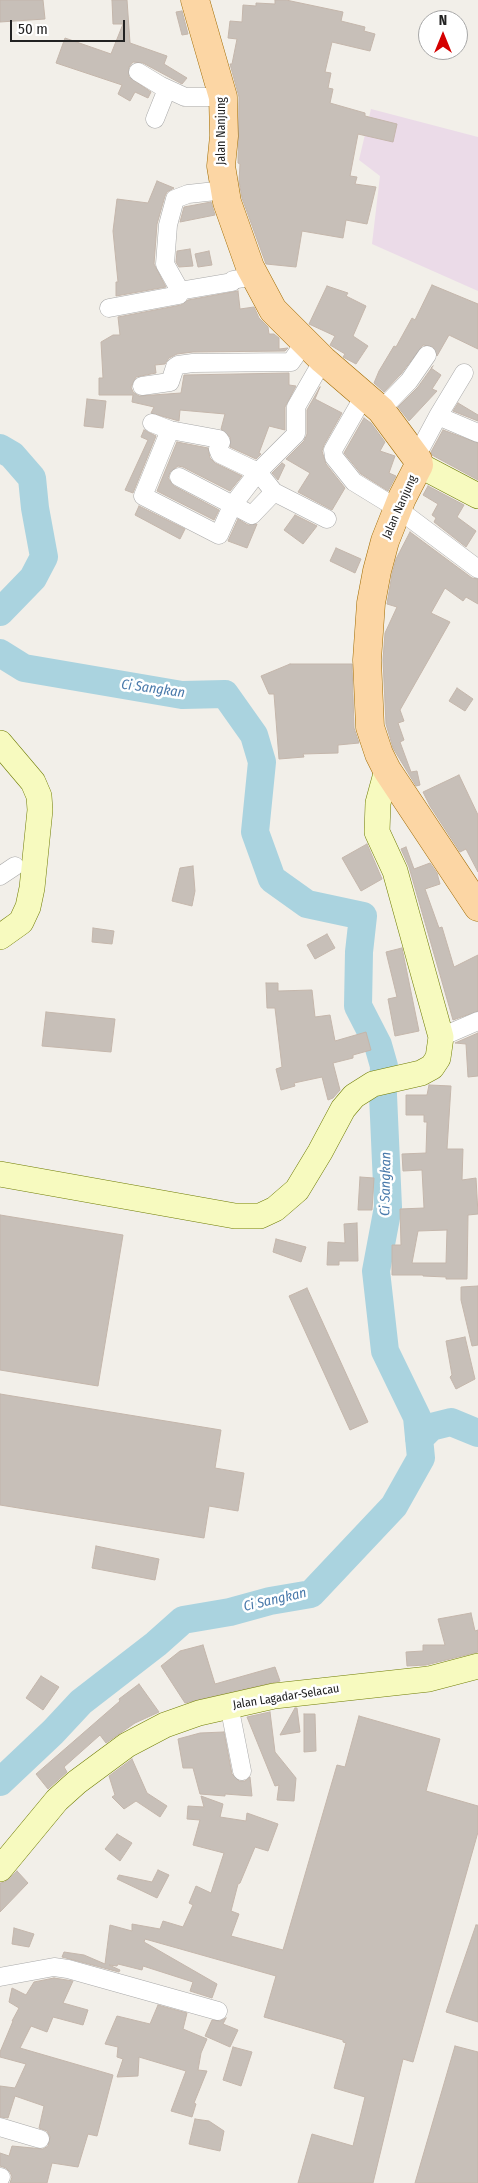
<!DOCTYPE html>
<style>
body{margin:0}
#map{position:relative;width:478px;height:2183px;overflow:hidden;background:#f2efe9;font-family:"Fira Sans Condensed",sans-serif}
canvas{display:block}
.north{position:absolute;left:418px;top:10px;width:50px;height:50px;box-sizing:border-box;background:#fff;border:1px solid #a7a7a7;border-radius:50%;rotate:0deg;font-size:14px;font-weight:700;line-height:20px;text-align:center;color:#222}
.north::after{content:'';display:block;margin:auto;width:18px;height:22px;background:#d40000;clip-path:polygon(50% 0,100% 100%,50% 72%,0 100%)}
.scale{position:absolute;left:10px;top:20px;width:115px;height:22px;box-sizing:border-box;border:2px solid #222;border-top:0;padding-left:6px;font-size:15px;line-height:18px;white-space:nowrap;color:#222;-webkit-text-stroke:4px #fff;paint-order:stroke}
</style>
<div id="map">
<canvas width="478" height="2183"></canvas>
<div class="north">N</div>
<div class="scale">50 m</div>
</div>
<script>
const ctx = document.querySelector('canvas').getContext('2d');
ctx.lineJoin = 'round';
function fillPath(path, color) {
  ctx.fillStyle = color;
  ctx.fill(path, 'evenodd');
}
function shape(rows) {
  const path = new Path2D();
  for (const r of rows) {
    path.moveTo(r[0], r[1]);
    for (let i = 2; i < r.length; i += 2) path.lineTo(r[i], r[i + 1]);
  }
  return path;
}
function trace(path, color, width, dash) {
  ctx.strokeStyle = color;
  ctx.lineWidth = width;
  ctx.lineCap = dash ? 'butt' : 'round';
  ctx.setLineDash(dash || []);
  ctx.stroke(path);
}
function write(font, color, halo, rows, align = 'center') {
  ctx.font = font + ' "Fira Sans Condensed",sans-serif';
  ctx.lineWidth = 5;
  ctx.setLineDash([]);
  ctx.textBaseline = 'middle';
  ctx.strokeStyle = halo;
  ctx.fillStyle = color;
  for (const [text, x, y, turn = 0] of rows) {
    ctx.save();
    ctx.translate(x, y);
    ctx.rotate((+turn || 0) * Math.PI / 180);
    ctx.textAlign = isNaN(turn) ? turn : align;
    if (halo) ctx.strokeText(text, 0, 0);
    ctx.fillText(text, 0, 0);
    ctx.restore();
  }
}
fillPath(shape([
 [371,109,478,137,478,291,372,244,380,176,359,160]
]), '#ebdbe8');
trace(shape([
 [0,448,12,455,32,478,35,508,44,557,33,578,0,612],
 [0,653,24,668,182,695,225,694,254,735,262,762,255,832,272,879,307,904,363,916,359,952,358,1006,378,1045,384,1066,383,1095,388,1207,376,1271,385,1351,417,1417,421,1458,394,1506,311,1594,270,1601,230,1612,183,1620,156,1644,81,1702,53,1732,0,1782],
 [419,1439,431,1427,451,1422,478,1433]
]), '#aad3df', 28);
const building = shape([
 [0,0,43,0,45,19,0,22,0,0],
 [112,0,127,0,130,43,167,56,164,64,187,78,182,84,143,63,133,62,129,67,129,77,151,92,148,98,135,92,130,101,118,94,122,85,56,63,65,38,111,54,123,24,113,24,112,0],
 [275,0,286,0,343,12,341,21,365,27,364,31,375,34,370,51,332,42,325,72,331,73,328,88,333,89,330,103,365,113,365,116,397,124,393,142,358,134,350,176,357,177,355,184,376,187,367,224,346,220,343,238,302,231,296,267,266,264,242,198,239,181,240,164,238,163,239,97,230,64,232,64,237,39,228,38,230,21,242,22,243,5,256,6,256,3,275,4,275,0],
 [182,11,188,34,182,35,176,12,182,11],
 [157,181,174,188,167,192,165,196,157,224,154,264,166,287,116,296,116,282,118,282,113,231,117,199,148,203,157,181],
 [211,202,215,215,180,222,184,207,211,202],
 [190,249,193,266,179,267,176,262,177,251,190,249],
 [209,251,212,265,198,267,195,254,209,251],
 [432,285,478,304,478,349,449,335,437,356,433,347,423,345,401,374,384,392,374,383,379,371,394,346,396,347,412,318,415,320,432,285],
 [327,286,348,293,346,296,366,306,353,336,368,346,356,364,343,357,345,354,330,345,335,336,309,324,327,286],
 [238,291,240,309,254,307,259,318,268,327,269,334,274,334,279,338,279,349,288,348,285,351,193,352,177,354,169,358,165,364,155,365,156,373,136,377,131,387,133,392,139,396,181,393,184,375,289,373,289,385,296,386,285,407,285,430,269,426,259,453,261,454,256,459,230,447,230,437,221,429,225,414,180,410,179,421,151,413,154,407,132,402,133,395,99,395,99,378,103,378,101,342,113,335,120,335,118,317,181,305,188,300,238,291],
 [433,366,431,368,441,375,432,389,437,391,409,421,398,407,418,387,433,366],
 [320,387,315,399,342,413,324,445,322,451,326,464,345,488,332,510,298,492,310,473,286,459,304,441,307,434,307,410,320,387],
 [87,399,106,401,103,428,84,426,87,399],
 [458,403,478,415,478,421,453,411,458,403],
 [364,418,371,423,385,442,380,451,395,456,389,473,396,476,388,491,361,474,344,453,364,418],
 [144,430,156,436,133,493,125,490,148,440,141,437,144,430],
 [443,430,478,443,478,480,432,455,431,452,443,430],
 [177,442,208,448,210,458,215,463,242,476,230,491,183,467,178,466,170,472,168,478,174,486,219,510,214,520,157,491,177,442],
 [282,463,285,465,278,480,272,473,282,463],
 [428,486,464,505,457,517,476,531,466,547,434,522,436,518,432,515,438,504,423,495,428,486],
 [139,506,185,529,180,539,135,515,139,506],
 [295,515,317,526,303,544,284,530,295,515],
 [238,519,248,525,257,524,247,548,228,541,238,519],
 [410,532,472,578,478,579,478,604,466,597,463,601,445,588,431,613,450,622,400,710,404,721,398,723,404,740,400,742,411,772,417,771,420,785,416,786,393,748,386,724,383,660,385,633,397,607,387,604,392,574,396,559,410,532],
 [336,548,361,559,355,573,330,561,336,548],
 [290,664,352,664,354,728,359,743,338,745,338,753,303,754,304,757,279,759,274,694,269,694,261,676,290,664],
 [457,688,473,699,465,711,449,701,457,688],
 [459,775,478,815,478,872,466,849,460,852,430,806,423,792,459,775],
 [367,844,382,879,361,891,342,858,367,844],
 [406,847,414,869,430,863,437,873,440,884,425,889,439,928,442,927,454,967,478,955,478,1011,453,1020,409,867,401,849,406,847],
 [193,866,195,891,192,906,172,901,180,868,193,866],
 [93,928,114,931,112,944,92,942,93,928],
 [327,934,335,948,315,959,307,945,327,934],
 [402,948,419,1031,395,1036,388,999,397,997,386,952,402,948],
 [266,983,278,983,278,991,312,990,315,1017,330,1015,335,1041,366,1032,371,1050,353,1055,353,1058,333,1063,340,1090,333,1098,328,1100,322,1077,294,1083,295,1086,281,1090,276,1069,282,1067,275,1008,267,1008,266,983],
 [46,1012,115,1019,111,1052,42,1046,46,1012],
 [478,1033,478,1076,468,1077,466,1044,455,1043,478,1033],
 [429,1085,451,1086,447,1149,463,1149,462,1180,476,1178,478,1214,468,1215,467,1279,446,1279,446,1277,423,1276,423,1275,392,1275,392,1245,401,1245,400,1209,424,1208,422,1170,403,1171,402,1154,426,1153,427,1122,424,1122,424,1115,406,1115,406,1095,427,1095,429,1085],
 [447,1230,446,1263,412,1263,418,1231,447,1230],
 [360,1177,374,1178,372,1210,358,1210,360,1177],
 [0,1215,123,1235,98,1386,0,1370,0,1215],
 [357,1223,358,1261,339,1261,339,1265,327,1265,328,1242,345,1243,344,1224,357,1223],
 [276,1239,306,1247,301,1262,273,1252,276,1239],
 [478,1286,478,1345,472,1346,461,1300,461,1287,478,1286],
 [307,1288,368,1422,350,1430,289,1296,307,1288],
 [465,1337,475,1379,456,1389,450,1377,452,1375,446,1341,465,1337],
 [0,1394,221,1430,215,1468,244,1473,238,1511,209,1506,204,1538,0,1505,0,1394],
 [96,1546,159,1559,155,1580,92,1568,96,1546],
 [471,1613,475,1631,478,1630,478,1652,426,1665,407,1666,406,1652,423,1651,423,1645,445,1645,438,1619,471,1613],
 [203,1645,215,1684,275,1667,280,1681,185,1703,161,1666,180,1651,203,1645],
 [41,1676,59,1687,43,1710,26,1698,41,1676],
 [139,1684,159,1712,135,1723,106,1743,100,1735,64,1767,67,1772,48,1789,36,1774,120,1701,119,1699,139,1684],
 [295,1708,297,1708,300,1732,280,1735,295,1708],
 [270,1712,275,1752,296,1778,294,1801,277,1800,279,1785,275,1786,247,1717,270,1712],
 [304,1714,315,1714,316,1751,304,1752,304,1714],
 [359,1716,440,1739,426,1791,478,1806,478,1832,413,2062,403,2059,373,2183,298,2183,312,2134,353,2146,365,2097,334,2088,346,2043,343,2042,343,2040,264,2017,276,1976,145,1939,144,1942,217,1984,212,1998,190,1991,193,1982,143,1966,142,1970,118,1964,117,1966,109,1965,120,1970,119,1972,62,1957,64,1952,84,1955,105,1964,110,1925,132,1931,132,1924,160,1929,163,1921,183,1927,193,1905,189,1903,196,1886,211,1893,224,1853,193,1845,200,1820,187,1819,188,1806,204,1807,201,1796,223,1804,220,1817,246,1821,247,1813,278,1824,268,1851,255,1847,240,1883,238,1884,231,1911,239,1914,231,1936,283,1950,337,1765,345,1767,359,1716],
 [224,1732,232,1774,239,1781,245,1781,250,1777,252,1796,225,1794,225,1796,200,1794,193,1768,183,1768,178,1739,200,1733,224,1732],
 [132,1759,147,1793,167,1806,160,1817,136,1801,124,1809,112,1797,115,1795,109,1776,132,1759],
 [117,1834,132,1843,120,1861,105,1849,117,1834],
 [158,1870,169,1875,157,1898,117,1879,119,1875,152,1882,158,1870],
 [17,1871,28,1883,0,1912,0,1883,5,1882,17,1871],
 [476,1925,478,1925,478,2022,446,2012,476,1925],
 [14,1928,34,1934,29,1947,12,1944,14,1928],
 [54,1978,73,1981,63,2003,88,2010,83,2025,53,2017,47,2032,31,2026,20,2048,113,2075,97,2136,88,2134,78,2167,52,2163,47,2183,10,2183,12,2177,10,2172,6,2168,0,2166,0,2153,9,2156,12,2146,43,2149,48,2146,50,2137,47,2131,39,2128,44,2106,15,2096,8,2118,0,2117,0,2086,15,2088,26,2064,0,2057,0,2052,13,2021,12,2021,19,2008,9,2002,12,1988,26,1995,34,1982,54,1978],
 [158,2005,187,2013,183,2029,207,2039,201,2053,198,2070,207,2071,194,2103,196,2104,192,2117,171,2111,186,2071,139,2057,138,2076,117,2077,123,2059,117,2057,118,2047,105,2044,117,2016,150,2024,158,2005],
 [226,2018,223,2024,238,2030,230,2047,205,2036,212,2020,220,2021,226,2018],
 [455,2046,478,2052,478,2183,415,2183,455,2046],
 [233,2047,252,2052,241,2086,223,2080,233,2047],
 [195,2119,209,2121,224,2131,220,2151,189,2144,195,2119]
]);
fillPath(building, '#c7bfb8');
trace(building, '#c4b6ab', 1);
const street = shape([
 [138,72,161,86,185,97,223,97],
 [155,119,167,89],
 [179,291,232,282,233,280,254,276],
 [109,308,179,295,179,289,165,264,168,225,175,199,188,194,225,190],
 [142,386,170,382,175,367,178,365,193,363,291,362,305,342],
 [364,396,333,450,334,457,354,482,398,509,478,569],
 [381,410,409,381,427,355],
 [438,416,464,373],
 [152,423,170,430,219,439,221,442,218,449,220,454,258,472,274,492,327,519],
 [170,430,143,496,219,535,232,506,258,472,296,434,296,407,323,360],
 [416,457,438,416,478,433],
 [179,477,252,515,274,492],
 [0,876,15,866],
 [441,1037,478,1021],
 [229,1705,242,1771],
 [0,1977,54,1967,68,1969,218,2011],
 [0,2127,40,2139],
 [0,2177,1,2177]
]);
const secondary = shape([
 [419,465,478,496],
 [0,743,33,782,39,796,40,810,32,888,28,907,21,922,0,937],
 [0,1174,235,1216,260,1216,275,1209,297,1190,320,1152,343,1109,354,1096,373,1084,421,1073,432,1067,438,1058,441,1037,395,871,377,832,378,803,387,770],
 [0,1869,57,1800,77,1782,127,1745,165,1725,199,1713,274,1696,429,1679,478,1666]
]);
const primary = shape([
 [195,0,223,97,224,136,221,166,227,202,250,267,273,310,323,360,381,410,418,460,419,465,402,498,385,541,377,571,371,603,367,660,370,727,379,754,387,770,478,907]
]);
trace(street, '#a9a9a9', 19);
trace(secondary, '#707d05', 26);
trace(primary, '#a06b00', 29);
trace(street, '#fff', 18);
trace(secondary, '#f7fabf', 25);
trace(primary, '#fcd6a4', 28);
write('12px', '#222', '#fff', [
 ["Jalan Nanjung",222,131,-90],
 ["Jalan Nanjung",400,507,-66],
 ["Jalan Lagadar-Selacau",286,1697,-9]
]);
write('italic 14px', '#4a7aab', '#fff', [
 ["Ci Sangkan",153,689,8],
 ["Ci Sangkan",386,1184,-89],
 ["Ci Sangkan",275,1600,-13]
]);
</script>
